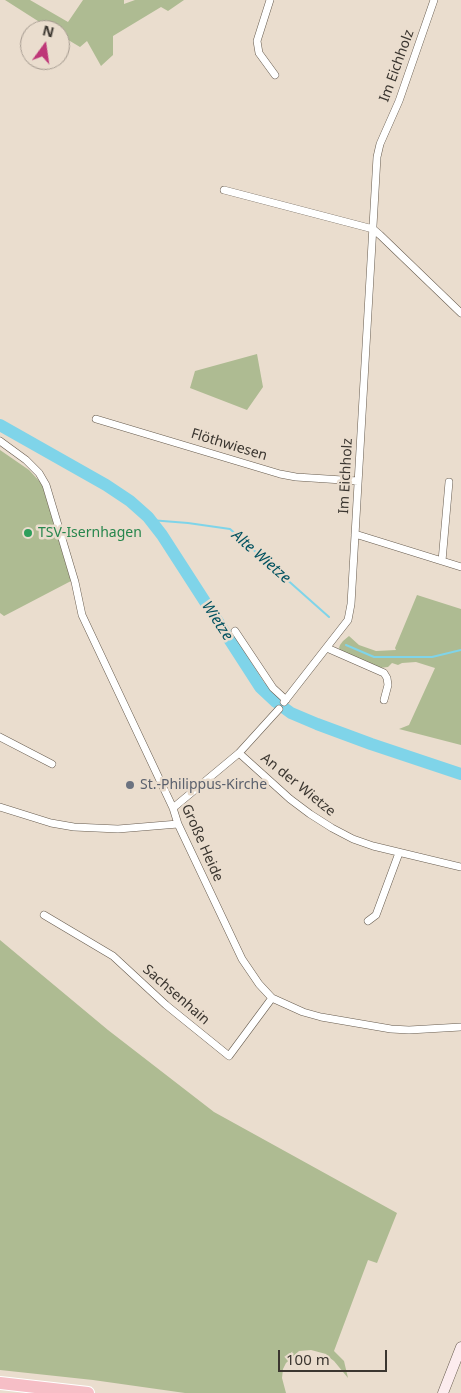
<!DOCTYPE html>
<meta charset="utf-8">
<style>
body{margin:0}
#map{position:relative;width:461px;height:1393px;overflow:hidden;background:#eaddce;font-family:"Noto Sans",sans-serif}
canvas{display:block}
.north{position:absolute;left:20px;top:20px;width:50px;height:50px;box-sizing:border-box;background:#eaddce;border:1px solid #a49a8f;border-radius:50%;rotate:14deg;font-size:14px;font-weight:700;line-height:20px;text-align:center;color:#3b3630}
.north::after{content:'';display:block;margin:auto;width:18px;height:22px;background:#be3778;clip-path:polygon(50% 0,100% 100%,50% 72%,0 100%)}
.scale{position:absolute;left:278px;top:1350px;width:109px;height:22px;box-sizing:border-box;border:2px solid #3b3630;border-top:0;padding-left:6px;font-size:15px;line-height:18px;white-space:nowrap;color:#3b3630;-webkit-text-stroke:4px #eaddce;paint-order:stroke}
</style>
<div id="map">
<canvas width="461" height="1393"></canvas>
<div class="north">N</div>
<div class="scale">100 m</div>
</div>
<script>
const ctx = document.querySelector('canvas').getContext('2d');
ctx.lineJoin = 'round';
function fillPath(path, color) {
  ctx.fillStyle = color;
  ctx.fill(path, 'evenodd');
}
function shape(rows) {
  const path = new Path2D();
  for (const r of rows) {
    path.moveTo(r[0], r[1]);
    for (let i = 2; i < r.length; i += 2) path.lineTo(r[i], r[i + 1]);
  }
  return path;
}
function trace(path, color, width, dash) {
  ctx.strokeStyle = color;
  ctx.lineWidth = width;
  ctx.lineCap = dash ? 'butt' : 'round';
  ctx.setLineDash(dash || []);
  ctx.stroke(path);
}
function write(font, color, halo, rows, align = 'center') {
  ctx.font = font + ' "Noto Sans",sans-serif';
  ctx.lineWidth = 5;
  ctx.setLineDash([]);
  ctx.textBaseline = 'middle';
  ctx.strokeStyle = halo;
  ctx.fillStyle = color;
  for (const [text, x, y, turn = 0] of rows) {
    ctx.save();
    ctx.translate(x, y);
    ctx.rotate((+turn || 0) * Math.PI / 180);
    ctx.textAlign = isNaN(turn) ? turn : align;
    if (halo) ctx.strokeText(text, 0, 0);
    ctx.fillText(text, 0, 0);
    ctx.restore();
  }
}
fillPath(shape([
 [5,0,30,0,68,22,83,0,124,0,124,4,135,0,184,0,168,11,161,7,113,36,113,55,101,66,87,41,80,47,60,35,60,30,52,30],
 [257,354,263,387,247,410,190,388,195,371],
 [0,450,29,470,42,484,71,581,4,616,0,613],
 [417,595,461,609,461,745,399,729,409,725,435,668,416,662,402,663,398,665,392,663,388,667,379,668,341,651,339,648,340,645,343,641,349,636,359,645,376,651,396,650,395,648],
 [0,940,108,1030,214,1112,397,1213,377,1263,368,1260,334,1351,344,1361,348,1378,334,1361,330,1358,326,1354,311,1350,299,1351,286,1363,283,1369,282,1378,286,1393,185,1393,93,1380,0,1370]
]), '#aebb92');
trace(shape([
 [150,520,188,523,230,529,329,617],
 [346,645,374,657,432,657,461,650]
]), '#7fd4e9', 2);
trace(shape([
 [0,425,106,485,130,501,148,517,162,535,260,687,276,702,291,713,317,724,371,744,461,774]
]), '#7fd4e9', 12);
const minor = shape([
 [270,0,257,41,259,53,275,75],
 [224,190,373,229,380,235,461,313],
 [96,419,280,474,296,477,358,481],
 [0,441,26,460,39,473,46,485,75,582,82,615,173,808,178,824,242,959,259,984,272,998,303,1012,321,1017,391,1029,409,1030,461,1027],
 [355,534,461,567],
 [442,561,449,482],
 [235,631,273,688,286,700],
 [327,648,384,673,387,678,388,685,384,700],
 [284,702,348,620,351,604,377,157,380,144,399,101,434,0],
 [0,737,52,764],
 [239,753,290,799,310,814,332,828,353,839,373,846,461,867],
 [0,807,51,823,74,827,118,829,178,824],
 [173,808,239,753,279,709],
 [44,915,113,956,166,1005,229,1056,272,998],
 [368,921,376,915,399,853]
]);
const secondary = shape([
 [443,1393,461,1347]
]);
const motorway = shape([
 [0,1383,88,1393]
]);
trace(minor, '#675c4f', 8);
trace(secondary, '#675c4f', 11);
trace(motorway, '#fff', 14);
trace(minor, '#fff', 7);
trace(secondary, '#fcecee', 10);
trace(motorway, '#f6bec6', 12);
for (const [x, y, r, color] of [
 [28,533,5,"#2e9e5b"],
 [130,785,5,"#6b7280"]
]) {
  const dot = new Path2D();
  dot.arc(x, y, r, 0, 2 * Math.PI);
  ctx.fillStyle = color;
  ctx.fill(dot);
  trace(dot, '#eaddce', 2);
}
write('14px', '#3b3630', '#eaddce', [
 ["Im Eichholz",397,66,-70],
 ["Flöthwiesen",229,445,17],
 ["Im Eichholz",346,476,-87],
 ["An der Wietze",298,785,39],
 ["Große Heide",202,843,66],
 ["Sachsenhain",176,995,41]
]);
write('14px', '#27864d', '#eaddce', [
 ["TSV-Isernhagen",38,533]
], 'left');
write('14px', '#5b616d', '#eaddce', [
 ["St.-Philippus-Kirche",140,785]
], 'left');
write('italic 15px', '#00515f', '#eaddce', [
 ["Alte Wietze",261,557,41],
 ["Wietze",217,621,57]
]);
</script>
